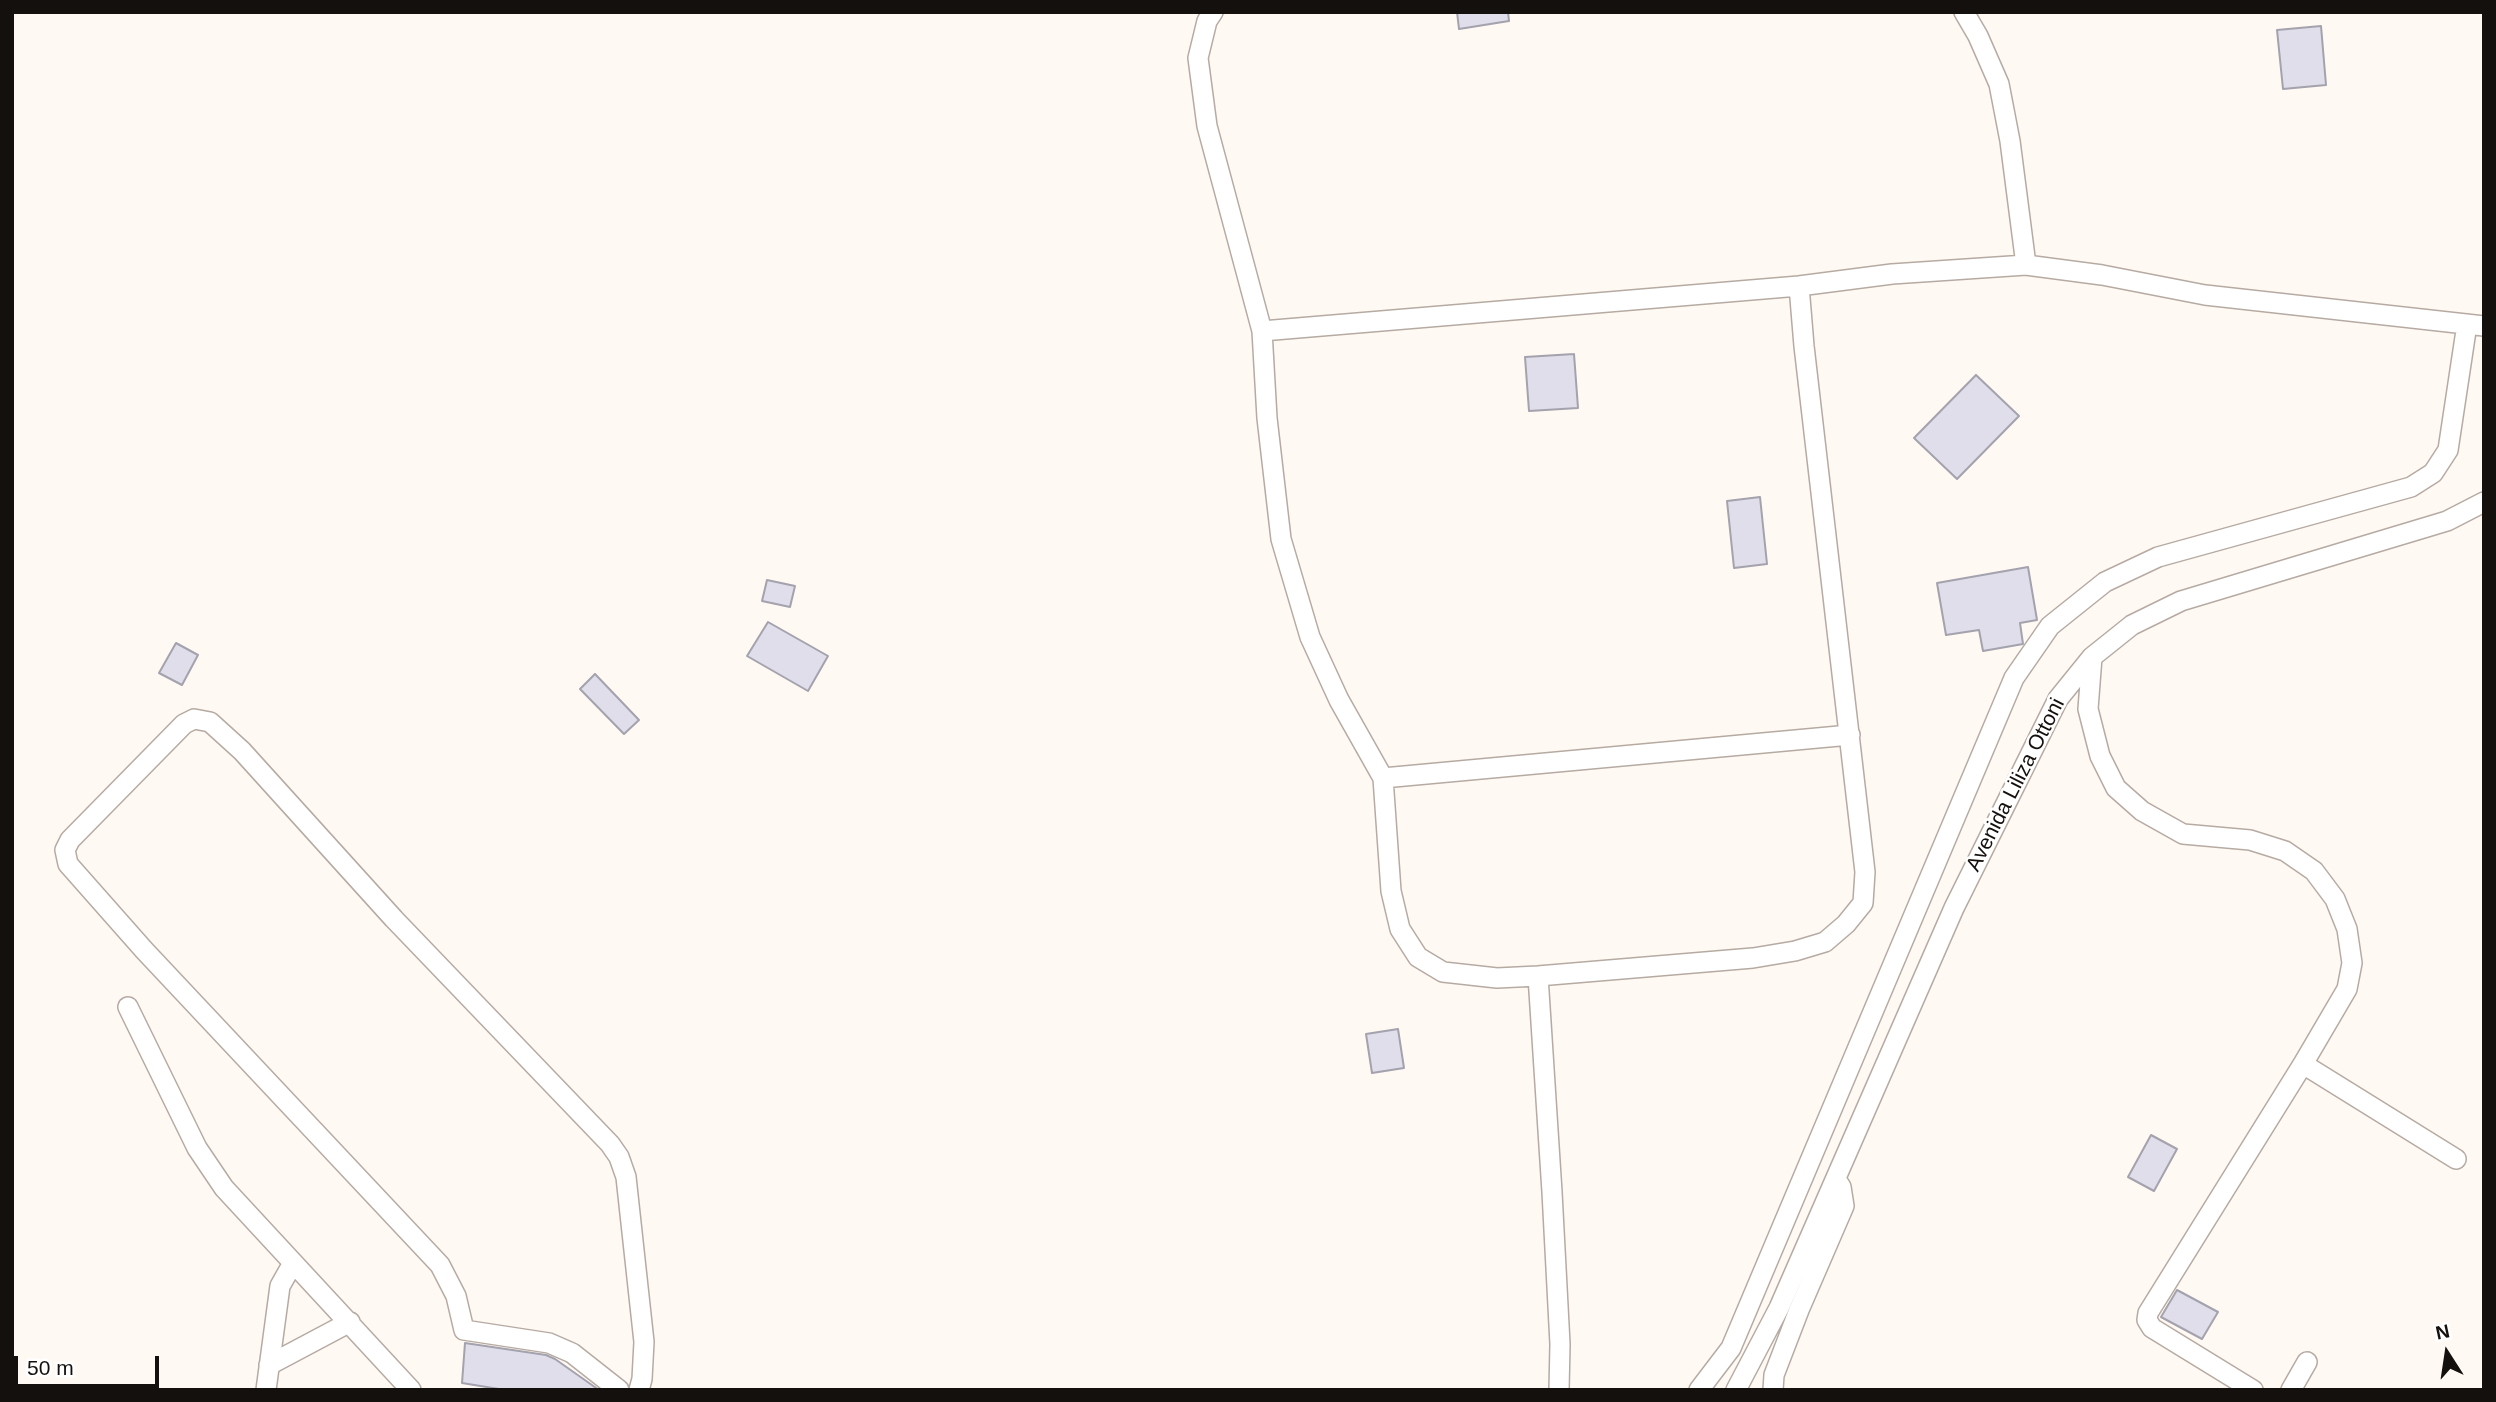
<!DOCTYPE html>
<style>
body{margin:0}
#map{position:relative;width:2496px;height:1402px;overflow:hidden;background:#fff8f3;font-family:Arial,sans-serif}
canvas{display:block}
.frame{position:absolute;inset:0;border:14px solid #14100d;pointer-events:none}
.north{position:absolute;left:2412px;top:1318px;width:70px;height:70px;-webkit-text-stroke:5px #fff;paint-order:stroke;rotate:348deg;font-size:19px;font-weight:700;line-height:28px;text-align:center;color:#14100d}
.north::after{content:'';display:block;margin:auto;width:24px;height:32px;background:#14100d;clip-path:polygon(50% 0,100% 100%,50% 72%,0 100%)}
.scale{position:absolute;left:14px;top:1356px;width:145px;height:32px;box-sizing:border-box;border:4px solid #14100d;border-top:0;padding-left:9px;font-size:21px;line-height:24px;white-space:nowrap;color:#14100d;-webkit-text-stroke:5px #fff;paint-order:stroke}
</style>
<div id="map">
<canvas width="2496" height="1402"></canvas>
<div class="frame"></div>
<div class="north">N</div>
<div class="scale">50 m</div>
</div>
<script>
const ctx = document.querySelector('canvas').getContext('2d');
ctx.lineJoin = 'round';
function fillPath(path, color) {
  ctx.fillStyle = color;
  ctx.fill(path, 'evenodd');
}
function shape(rows) {
  const path = new Path2D();
  for (const r of rows) {
    path.moveTo(r[0], r[1]);
    for (let i = 2; i < r.length; i += 2) path.lineTo(r[i], r[i + 1]);
  }
  return path;
}
function trace(path, color, width, dash) {
  ctx.strokeStyle = color;
  ctx.lineWidth = width;
  ctx.lineCap = dash ? 'butt' : 'round';
  ctx.setLineDash(dash || []);
  ctx.stroke(path);
}
function write(font, color, halo, rows, align = 'center') {
  ctx.font = font + ' Arial,sans-serif';
  ctx.lineWidth = 5;
  ctx.setLineDash([]);
  ctx.textBaseline = 'middle';
  ctx.strokeStyle = halo;
  ctx.fillStyle = color;
  for (const [text, x, y, turn = 0] of rows) {
    ctx.save();
    ctx.translate(x, y);
    ctx.rotate((+turn || 0) * Math.PI / 180);
    ctx.textAlign = isNaN(turn) ? turn : align;
    if (halo) ctx.strokeText(text, 0, 0);
    ctx.fillText(text, 0, 0);
    ctx.restore();
  }
}
const building = shape([
 [1457,12,1508,12,1509,21,1459,29,1457,12],
 [2321,26,2326,85,2283,89,2277,30,2321,26],
 [1574,354,1578,408,1529,411,1525,357,1574,354],
 [1976,375,2019,416,1957,479,1914,438,1976,375],
 [1760,497,1767,564,1734,568,1727,501,1760,497],
 [2028,567,2037,620,2020,623,2023,644,1983,651,1979,630,1946,635,1937,583,2028,567],
 [767,580,795,586,790,607,762,601,767,580],
 [768,622,828,656,808,691,747,656,768,622],
 [176,643,198,655,182,685,159,673,176,643],
 [595,674,639,720,624,734,580,689,595,674],
 [1398,1029,1404,1068,1372,1073,1366,1034,1398,1029],
 [2151,1135,2177,1149,2154,1191,2128,1177,2151,1135],
 [2177,1290,2218,1312,2202,1339,2161,1317,2177,1290],
 [465,1343,546,1355,555,1359,599,1390,505,1390,462,1383,465,1343]
]);
fillPath(building, '#dfdeea');
trace(building, '#a3a2ad', 2);
const minor = shape([
 [1213,12,1207,21,1198,58,1207,126,1262,331,1267,418,1281,539,1310,637,1339,700,1383,778,1391,891,1400,929,1418,957,1443,972,1497,978,1538,976,1753,958,1795,951,1825,942,1846,924,1863,903,1865,872,1804,346,1799,286],
 [1964,12,1978,36,1999,84,2010,141,2026,265],
 [1262,331,1799,286,1892,274,2026,265,2102,275,2205,295,2484,326],
 [2092,657,2088,709,2100,756,2116,788,2142,811,2183,834,2250,840,2285,851,2314,871,2335,899,2347,929,2352,963,2347,989,2303,1064,2148,1313,2147,1320,2152,1328,2253,1390],
 [1383,778,1850,735],
 [1538,976,1552,1192,1560,1344,1559,1390],
 [128,1007,197,1148,224,1188,411,1390],
 [2303,1064,2456,1159],
 [269,1365,350,1322],
 [266,1390,280,1286,293,1263],
 [619,1390,572,1353,549,1343,464,1330,456,1296,440,1265,144,950,68,864,65,850,70,840,184,724,194,719,210,722,242,751,394,919,610,1144,619,1157,626,1177,644,1342,642,1379,639,1390],
 [1699,1390,1731,1348,2014,678,2050,626,2105,582,2158,557,2411,487,2433,473,2448,450,2467,324],
 [1736,1390,1779,1308,1954,908,2058,699,2092,657,2132,625,2181,601,2447,521,2484,502],
 [1773,1390,1774,1375,1799,1310,1844,1206,1841,1187,1836,1179],
 [2291,1390,2307,1362]
]);
trace(minor, '#b6aba3', 22);
trace(minor, '#fff', 19);
write('21px', '#14100d', '#fff', [
 ["Avenida Liliza Ottoni",2016,785,-63]
]);
</script>
